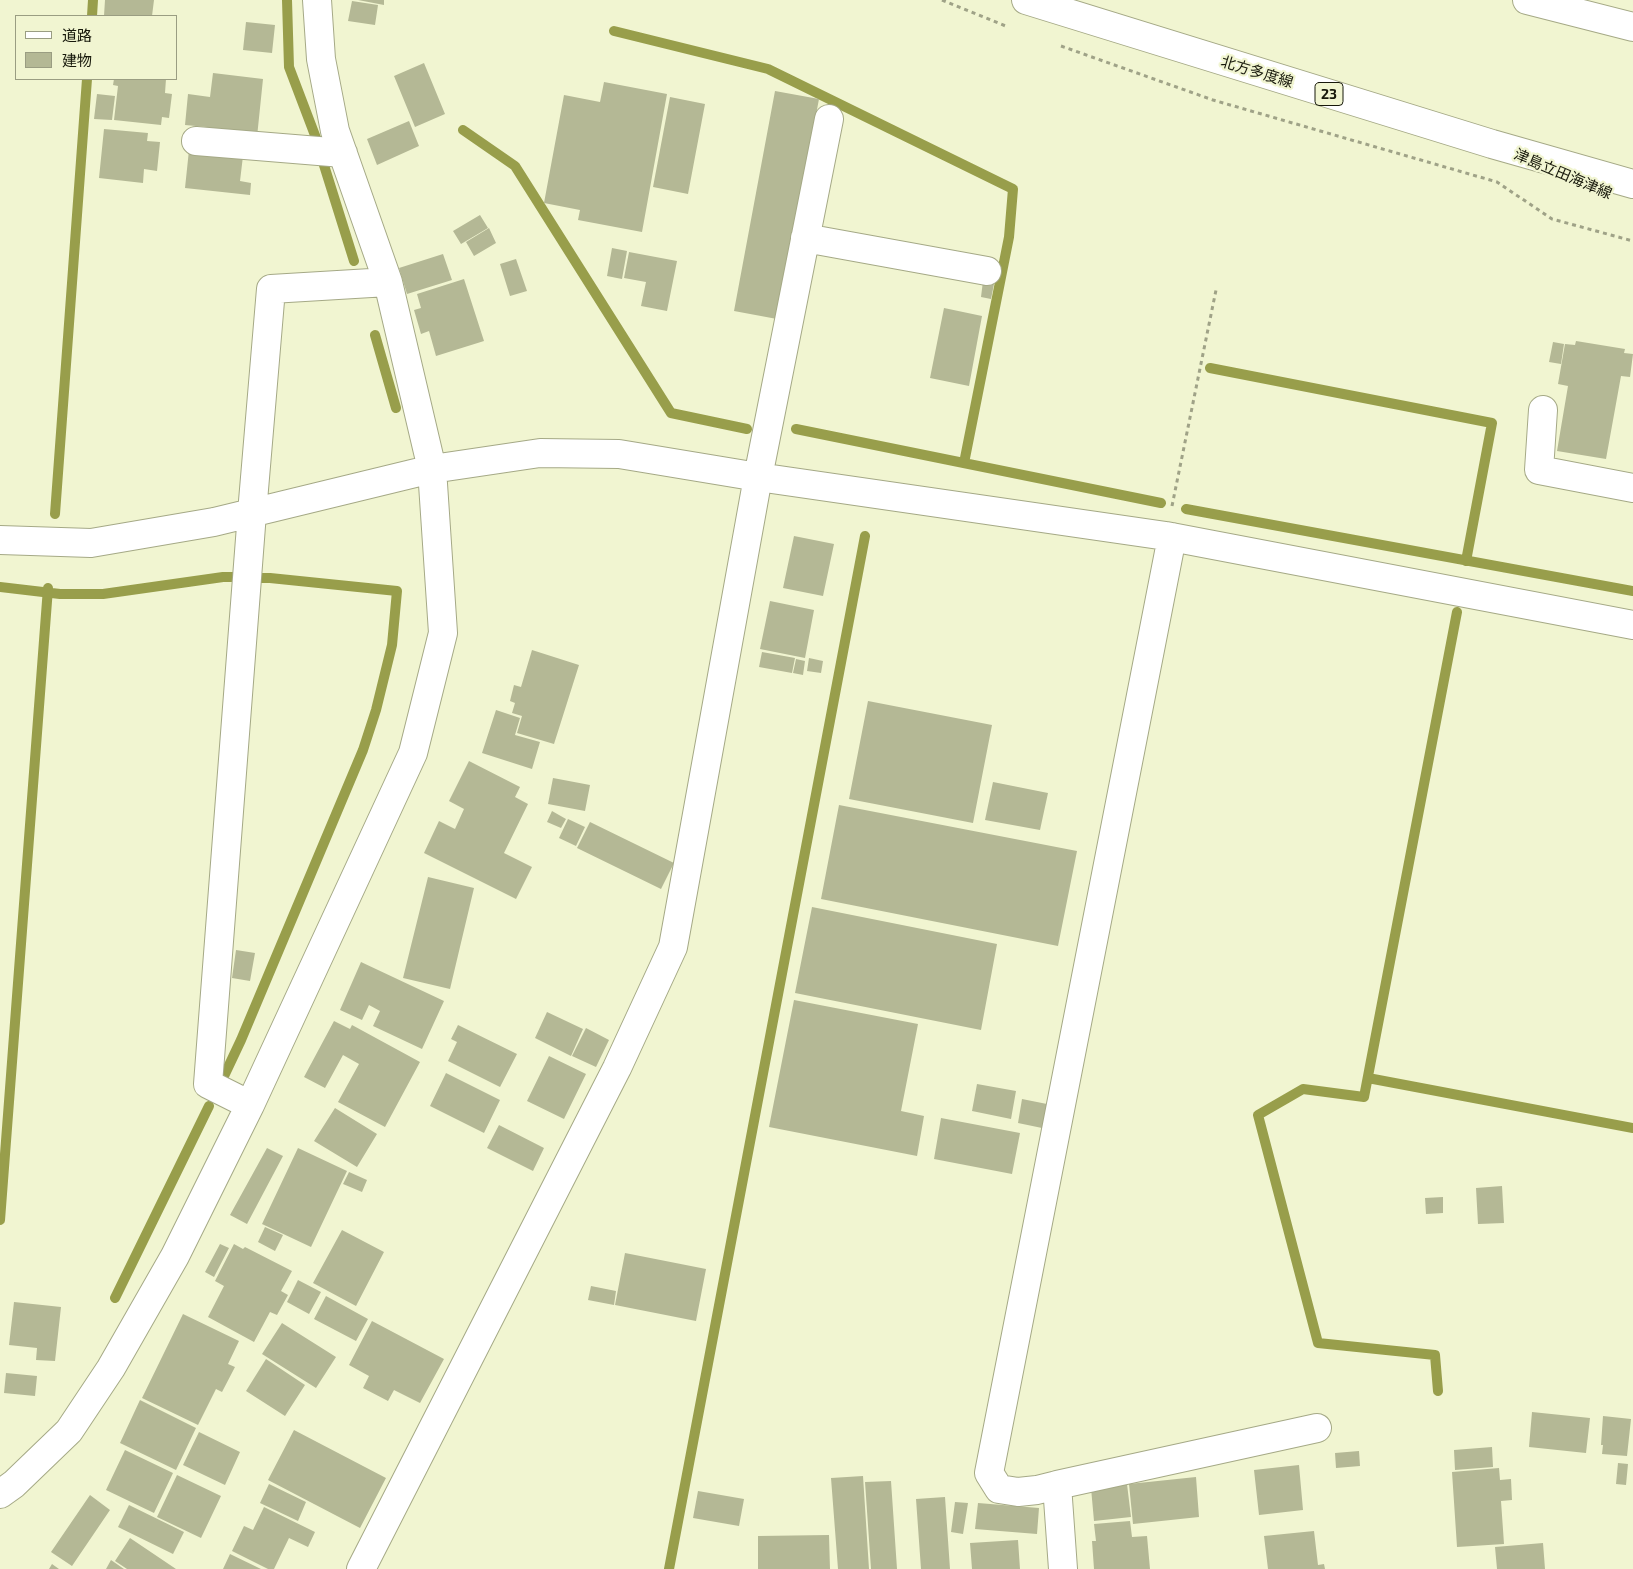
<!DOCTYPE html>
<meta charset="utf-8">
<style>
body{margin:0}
#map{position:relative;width:1633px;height:1569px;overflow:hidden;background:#f1f5d1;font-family:"Exo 2","Noto Sans JP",sans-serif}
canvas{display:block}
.legend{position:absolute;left:15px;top:15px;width:162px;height:65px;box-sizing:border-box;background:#f1f5d1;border:1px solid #9a9d82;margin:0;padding:6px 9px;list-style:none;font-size:15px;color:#17180b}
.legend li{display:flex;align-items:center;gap:10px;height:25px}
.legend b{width:25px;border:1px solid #9a9d82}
</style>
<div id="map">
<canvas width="1633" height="1569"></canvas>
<ul class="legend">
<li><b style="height:6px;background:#fff"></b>道路</li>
<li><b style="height:14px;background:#b4b895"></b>建物</li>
</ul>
</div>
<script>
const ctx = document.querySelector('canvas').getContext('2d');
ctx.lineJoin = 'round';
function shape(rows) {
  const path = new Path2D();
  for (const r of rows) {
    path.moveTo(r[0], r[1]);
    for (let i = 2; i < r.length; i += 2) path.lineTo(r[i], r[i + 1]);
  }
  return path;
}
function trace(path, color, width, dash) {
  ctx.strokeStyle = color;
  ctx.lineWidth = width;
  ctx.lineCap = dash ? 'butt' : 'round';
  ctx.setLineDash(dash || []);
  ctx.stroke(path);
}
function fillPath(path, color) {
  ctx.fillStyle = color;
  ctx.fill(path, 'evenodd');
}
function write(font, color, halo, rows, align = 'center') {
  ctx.font = font + ' "Exo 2","Noto Sans JP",sans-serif';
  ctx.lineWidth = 4.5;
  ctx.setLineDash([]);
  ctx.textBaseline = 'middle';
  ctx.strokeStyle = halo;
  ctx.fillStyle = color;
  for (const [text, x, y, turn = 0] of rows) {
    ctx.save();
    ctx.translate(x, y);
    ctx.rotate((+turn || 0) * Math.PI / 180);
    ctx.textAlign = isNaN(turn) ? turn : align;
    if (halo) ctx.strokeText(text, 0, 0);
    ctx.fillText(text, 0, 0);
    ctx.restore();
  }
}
trace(shape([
 [287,0,289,67,316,138],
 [92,16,93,0],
 [614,31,768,69,1013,189,1009,237,964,463],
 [463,130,515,166,671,413,747,429],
 [323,162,354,261],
 [375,335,396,408],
 [1210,368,1492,423,1466,561],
 [796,429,1161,503],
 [1186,509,1633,591],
 [55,514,87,79],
 [0,587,60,594,103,594,223,577,234,577],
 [224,1076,241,1040,363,750,376,710,392,645,397,591,270,578,256,578],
 [1368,1078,1633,1128],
 [0,1220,48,588],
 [115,1298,209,1106],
 [1438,1391,1435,1355,1318,1343,1258,1115,1303,1089,1364,1097,1457,612],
 [669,1569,865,536]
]), '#989e4b', 10);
fillPath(shape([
 [105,0,154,0,152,16,104,16],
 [358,0,384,0,384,5],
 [352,1,378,5,375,25,348,21],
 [246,22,275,25,272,53,243,50],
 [424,63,445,114,415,127,394,76],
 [213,73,263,79,257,137,206,131,207,127,185,125,188,94,210,97],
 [114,79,166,79,165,93,172,94,169,118,162,117,161,125,114,120,118,86,113,85],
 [604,82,667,94,642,232,578,220,580,210,544,203,564,95,600,102],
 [775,91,819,99,777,319,734,311],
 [97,94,115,96,112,120,94,119],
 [670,97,705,104,688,194,653,187],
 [409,121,419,146,377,165,367,139],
 [104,129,148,133,147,141,160,142,157,171,144,169,143,183,99,178],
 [189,150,243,156,240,181,251,183,250,195,185,188],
 [480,215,488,228,461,244,453,231],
 [489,228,496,243,474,256,466,242],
 [612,248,627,251,622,279,607,276],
 [629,252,677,261,667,311,641,306,646,282,624,278],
 [443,254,452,280,407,294,399,268],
 [516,259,527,291,510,296,500,264],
 [464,279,484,341,436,356,429,331,421,334,414,310,421,308,417,294],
 [983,281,994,284,991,299,981,297],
 [944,308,982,316,969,386,930,378],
 [1576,341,1625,349,1624,353,1633,354,1630,377,1621,376,1606,459,1557,451,1568,386,1558,384,1565,344,1575,345],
 [1553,342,1564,344,1561,364,1549,362],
 [794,536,834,544,823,596,783,588],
 [770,601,814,610,805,658,760,649],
 [532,650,579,665,554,744,517,733,522,716,512,713,515,703,510,701,514,685,521,687],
 [762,652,795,658,792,673,759,667],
 [809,658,823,661,821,673,807,671],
 [796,659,805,661,803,675,793,673],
 [868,701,992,725,973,823,849,799],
 [496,710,520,718,515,735,540,742,532,769,482,753],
 [469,761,520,787,515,797,528,804,504,853,532,867,516,899,424,853,439,821,455,829,464,809,449,801],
 [553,778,590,785,585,811,548,804],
 [993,782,1048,793,1040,830,985,820],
 [839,805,1077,851,1058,946,821,899],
 [552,811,566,819,561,828,547,822],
 [568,819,585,827,576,846,559,838],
 [590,822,674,863,661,889,577,848],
 [428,877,474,888,450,989,403,978],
 [812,907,997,944,981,1030,795,993],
 [236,950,255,953,250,981,232,978],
 [361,962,444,1001,422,1049,373,1026,380,1011,369,1005,362,1020,340,1010],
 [794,1000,918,1024,901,1111,924,1116,917,1156,769,1127],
 [547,1012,583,1029,571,1056,535,1038],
 [334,1021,350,1029,352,1025,420,1062,385,1127,338,1102,359,1064,343,1055,325,1088,304,1077],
 [458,1025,517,1054,500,1087,448,1061,457,1042,451,1039],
 [586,1028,609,1040,596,1067,572,1056],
 [549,1056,586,1074,564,1119,527,1101],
 [446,1073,500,1100,484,1133,430,1106],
 [977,1084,1016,1091,1011,1119,972,1111],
 [1022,1099,1047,1104,1042,1128,1018,1123],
 [335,1108,377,1134,357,1167,314,1141],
 [941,1118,1020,1133,1012,1174,934,1159],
 [499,1125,544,1148,533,1171,487,1148],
 [267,1148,283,1156,247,1224,230,1215],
 [298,1148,347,1171,311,1247,262,1224],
 [349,1172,367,1180,362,1192,343,1184],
 [1502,1186,1504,1223,1478,1224,1476,1188],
 [1443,1197,1443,1213,1426,1214,1425,1198],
 [265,1227,283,1235,275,1251,258,1242],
 [342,1230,384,1252,356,1306,313,1283],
 [220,1244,229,1248,214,1277,205,1272],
 [234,1244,243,1249,245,1247,292,1271,281,1291,288,1295,277,1315,270,1312,254,1342,208,1317,224,1286,215,1281],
 [625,1253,706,1269,696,1321,615,1305],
 [298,1280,321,1292,309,1314,287,1302],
 [591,1286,616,1291,614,1305,588,1300],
 [326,1296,368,1319,356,1341,314,1319],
 [14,1302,61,1307,55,1361,36,1360,37,1348,9,1345],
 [183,1314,239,1341,228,1364,235,1367,222,1392,216,1389,198,1425,142,1398],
 [372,1321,444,1359,420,1403,394,1390,388,1401,363,1388,369,1376,349,1365],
 [282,1323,336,1357,316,1388,262,1354],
 [266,1359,305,1385,285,1416,246,1391],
 [6,1373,37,1376,35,1396,4,1393],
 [140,1400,196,1428,176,1470,120,1443],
 [1532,1412,1590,1418,1586,1453,1529,1447],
 [1603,1416,1631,1419,1627,1456,1602,1454,1603,1445,1601,1445],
 [294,1430,386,1478,360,1528,268,1480],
 [199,1432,240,1452,225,1485,183,1465],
 [1492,1447,1493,1467,1455,1470,1454,1450],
 [125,1450,173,1473,154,1513,106,1490],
 [1359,1451,1360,1466,1336,1468,1335,1453],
 [1618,1463,1628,1464,1626,1485,1616,1484],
 [1299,1465,1303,1510,1259,1515,1254,1470],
 [1499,1468,1500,1480,1511,1479,1512,1500,1501,1501,1504,1544,1457,1547,1452,1472],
 [177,1475,221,1496,201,1538,157,1517],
 [863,1476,869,1569,838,1569,831,1478],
 [1196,1477,1199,1517,1133,1524,1129,1484],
 [891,1481,897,1569,871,1569,865,1482],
 [269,1484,306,1502,298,1521,260,1503],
 [1127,1484,1131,1517,1094,1521,1091,1488],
 [698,1491,744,1499,739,1526,693,1518],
 [90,1495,110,1510,72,1566,51,1552],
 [945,1497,950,1569,921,1569,916,1499],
 [955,1502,968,1503,963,1534,951,1532],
 [978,1503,1039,1508,1037,1534,975,1529],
 [129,1505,184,1532,173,1554,118,1527],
 [264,1507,315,1532,308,1547,289,1538,274,1569,268,1569,232,1551,244,1526,253,1530],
 [1130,1521,1132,1537,1147,1536,1150,1569,1094,1569,1092,1541,1096,1541,1094,1524],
 [1314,1531,1318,1565,1324,1564,1325,1569,1268,1569,1264,1536],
 [829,1535,830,1569,758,1569,758,1536],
 [130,1538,176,1569,127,1569,115,1561],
 [1018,1540,1020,1569,972,1569,970,1543],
 [1543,1543,1545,1569,1497,1569,1495,1547],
 [230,1554,261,1569,223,1569],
 [111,1560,124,1569,106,1569],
 [52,1564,59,1569,49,1569]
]), '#b4b895');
const minor = shape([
 [1527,0,1633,27],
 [196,141,343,153],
 [805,238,987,271],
 [1543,410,1539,470,1633,488],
 [0,540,91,543,214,522,432,469,540,453,619,454,758,477,1166,536,1633,625],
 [250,1105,208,1084,252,513,271,289,388,282],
 [1057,1485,1317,1428],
 [0,1494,14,1484,69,1431,111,1368,175,1256,250,1105,413,753,443,633,432,469,388,282,335,131,321,59,317,0],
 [361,1569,617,1068,673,947,758,477,829,119],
 [1063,1569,1057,1485,1037,1490,1018,1492,999,1489,989,1473,1172,537]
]);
const major = shape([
 [1026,0,1492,144,1633,184]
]);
trace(minor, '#a5a986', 30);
trace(major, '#a5a986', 30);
trace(shape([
 [942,0,1008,27],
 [1061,46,1213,100,1497,182,1552,219,1633,241],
 [1172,506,1216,290]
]), '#9fa287', 3, [4, 4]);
trace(minor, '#fff', 28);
trace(major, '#fff', 28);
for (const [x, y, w] of [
 [1329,94,28]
]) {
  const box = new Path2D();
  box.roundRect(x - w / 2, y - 11.5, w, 23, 4);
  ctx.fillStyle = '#f1f5d1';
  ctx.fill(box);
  trace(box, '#17180b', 1);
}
write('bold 14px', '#17180b', null, [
 ["23",1329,94]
]);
write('15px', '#17180b', '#f1f5d1', [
 ["北方多度線",1257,72,17],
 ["津島立田海津線",1563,174,23]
]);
</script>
